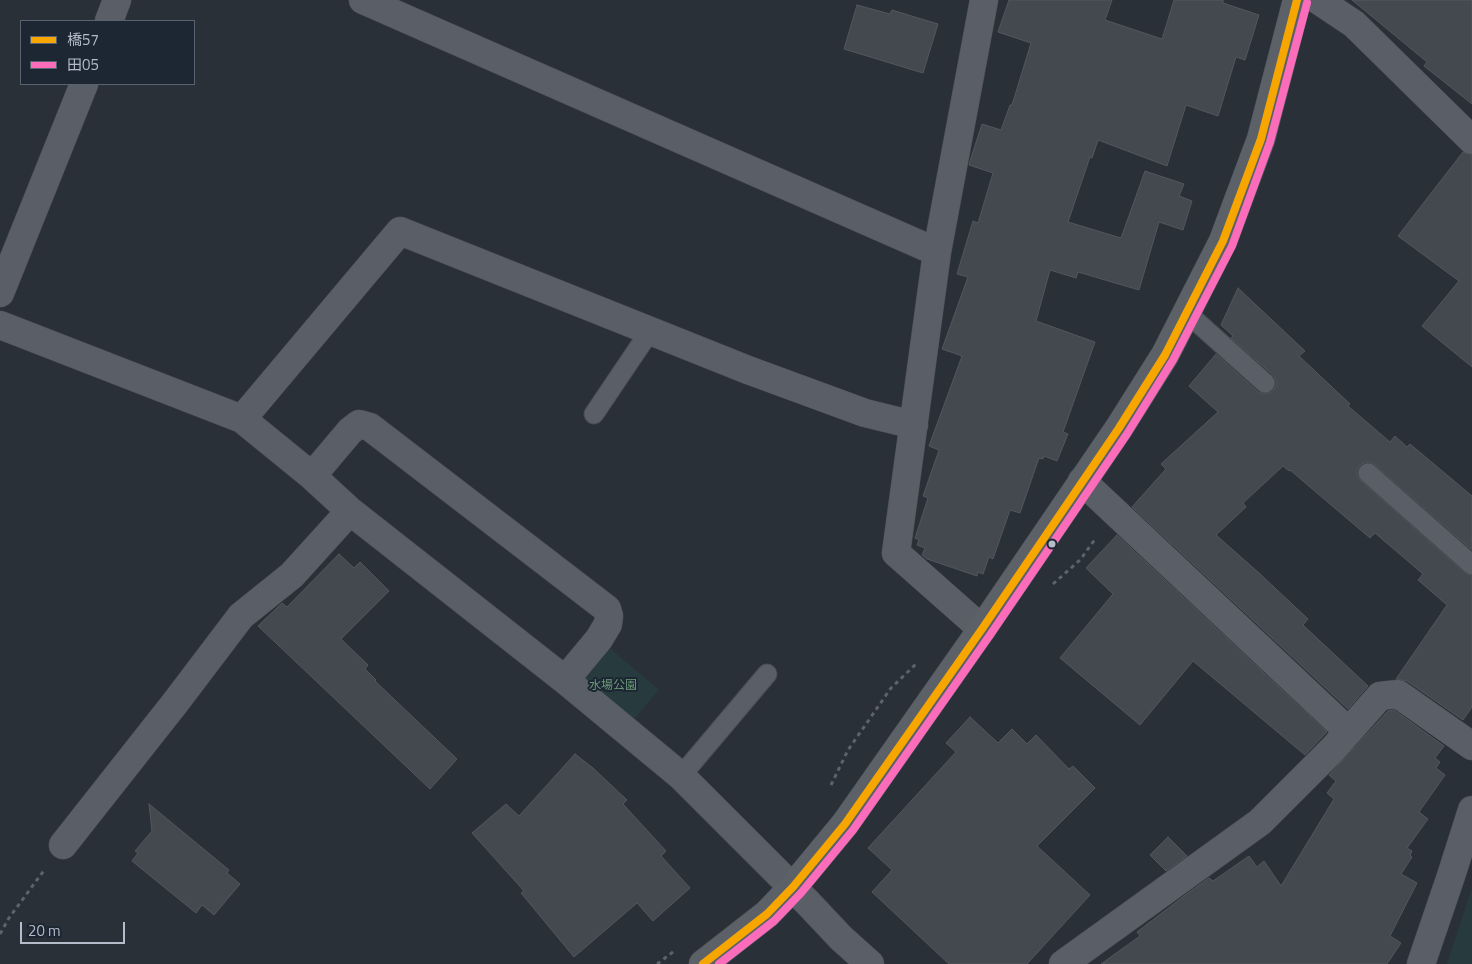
<!DOCTYPE html>
<meta charset="utf-8">
<style>
body{margin:0}
#map{position:relative;width:1472px;height:964px;overflow:hidden;background:#2a3038;font-family:"Titillium Web","Noto Sans JP",sans-serif}
canvas{display:block}
.legend{position:absolute;left:20px;top:20px;width:175px;height:65px;box-sizing:border-box;background:#1d2633;border:1px solid #59626f;margin:0;padding:6px 9px;list-style:none;font-size:15px;color:#b4bcc9}
.legend li{display:flex;align-items:center;gap:10px;height:25px}
.legend b{width:25px;border:1px solid #59626f}
.scale{position:absolute;left:20px;top:922px;width:105px;height:22px;box-sizing:border-box;border:2px solid #b4bcc9;border-top:0;padding-left:6px;font-size:15px;line-height:18px;white-space:nowrap;color:#b4bcc9;-webkit-text-stroke:4px #1d2633;paint-order:stroke}
</style>
<div id="map">
<canvas width="1472" height="964"></canvas>
<ul class="legend">
<li><b style="height:6px;background:#f7a600"></b>橋57</li>
<li><b style="height:6px;background:#fb6dba"></b>田05</li>
</ul>
<div class="scale">20 m</div>
</div>
<script>
const ctx = document.querySelector('canvas').getContext('2d');
ctx.lineJoin = 'round';
function fillPath(path, color) {
  ctx.fillStyle = color;
  ctx.fill(path, 'evenodd');
}
function shape(rows) {
  const path = new Path2D();
  for (const r of rows) {
    path.moveTo(r[0], r[1]);
    for (let i = 2; i < r.length; i += 2) path.lineTo(r[i], r[i + 1]);
  }
  return path;
}
function trace(path, color, width, dash) {
  ctx.strokeStyle = color;
  ctx.lineWidth = width;
  ctx.lineCap = dash ? 'butt' : 'round';
  ctx.setLineDash(dash || []);
  ctx.stroke(path);
}
function write(font, color, halo, rows, align = 'center') {
  ctx.font = font + ' "Titillium Web","Noto Sans JP",sans-serif';
  ctx.lineWidth = 4;
  ctx.setLineDash([]);
  ctx.textBaseline = 'middle';
  ctx.strokeStyle = halo;
  ctx.fillStyle = color;
  for (const [text, x, y, turn = 0] of rows) {
    ctx.save();
    ctx.translate(x, y);
    ctx.rotate((+turn || 0) * Math.PI / 180);
    ctx.textAlign = isNaN(turn) ? turn : align;
    if (halo) ctx.strokeText(text, 0, 0);
    ctx.fillText(text, 0, 0);
    ctx.restore();
  }
}
fillPath(shape([
 [599,639,659,690,625,730,565,680],
 [1472,888,1472,964,1447,964]
]), '#273a3e');
const building = shape([
 [1009,0,1112,0,1105,20,1162,39,1174,0,1223,0,1223,3,1259,15,1245,60,1236,57,1218,116,1186,105,1167,166,1098,140,1092,158,1090,157,1068,222,1121,238,1145,171,1184,184,1179,196,1192,201,1183,230,1159,222,1139,290,1078,272,1076,278,1050,270,1036,321,1095,342,1063,432,1068,434,1057,461,1044,456,1043,459,1039,458,1020,513,1010,510,993,559,989,557,983,574,978,572,977,576,927,559,922,555,925,548,917,545,919,540,915,538,928,498,923,496,939,450,929,446,962,356,942,349,968,277,957,274,973,221,978,223,993,173,969,165,970,161,982,124,1001,130,1010,105,1012,105,1031,43,998,32,1009,0],
 [1352,0,1472,0,1472,104,1424,66,1427,62,1352,0],
 [857,5,890,14,892,10,938,24,923,73,844,49,857,5],
 [1463,152,1472,155,1472,367,1422,326,1459,281,1398,236,1463,152],
 [1238,288,1305,351,1299,356,1350,404,1348,406,1390,442,1395,436,1407,447,1410,444,1472,496,1472,550,1375,465,1371,462,1365,462,1360,465,1357,470,1357,476,1361,481,1465,573,1472,576,1472,707,1463,720,1407,681,1396,679,1447,605,1418,580,1423,574,1375,533,1370,538,1290,470,1289,471,1283,466,1243,503,1246,507,1216,535,1259,573,1308,619,1303,625,1368,686,1348,709,1132,507,1166,469,1161,464,1218,412,1189,386,1216,354,1258,392,1263,394,1269,393,1273,391,1276,386,1276,380,1273,375,1231,338,1233,336,1221,325,1238,288],
 [1117,535,1327,732,1305,755,1193,661,1140,725,1060,658,1113,594,1086,568,1117,535],
 [339,554,354,568,360,562,389,591,341,639,368,665,365,669,376,680,375,681,457,759,430,789,258,626,282,603,287,607,339,554],
 [1394,710,1444,746,1435,758,1440,762,1436,768,1445,775,1419,812,1428,819,1407,848,1412,851,1410,855,1412,857,1401,874,1417,883,1390,936,1401,943,1387,964,1101,964,1140,936,1137,932,1188,893,1209,878,1213,881,1249,856,1257,867,1264,861,1281,886,1334,799,1327,793,1336,781,1329,775,1388,711,1394,710],
 [970,717,998,743,1012,729,1027,744,1036,735,1069,769,1073,766,1095,788,1037,846,1090,895,1027,964,949,964,872,892,892,870,868,848,956,752,946,743,970,717],
 [575,754,593,768,627,800,623,804,666,851,661,856,690,888,653,921,637,903,574,957,521,893,524,891,472,833,506,804,519,816,575,754],
 [149,804,229,870,227,873,240,884,214,915,202,905,196,913,132,861,138,853,135,851,152,831,149,804],
 [1168,837,1187,856,1166,871,1150,855,1168,837]
]);
fillPath(building, '#444950');
trace(building, '#52575f', 1);
const service = shape([
 [1187,313,1265,383],
 [594,414,650,331],
 [1368,473,1472,565],
 [681,776,767,674]
]);
const minor = shape([
 [363,0,937,252],
 [1318,0,1354,24,1472,140],
 [109,21,117,0],
 [0,293,84,84],
 [0,325,242,419,312,476,350,511,565,680,681,776,809,904,841,938,870,964],
 [242,419,400,231,748,370,865,413,914,425],
 [312,476,350,431,359,424,370,427,607,609,609,616,608,624,599,639,565,680],
 [1082,481,1348,731],
 [982,629,896,553,937,252,984,0],
 [63,845,175,703,241,616,292,575,350,511],
 [1063,964,1260,822,1333,749,1380,696,1398,694,1472,746],
 [1421,964,1451,876,1472,810]
]);
const primary = shape([
 [703,964,767,914,793,887,845,824,982,629,1119,428,1165,355,1223,241,1261,139,1297,0]
]);
trace(service, '#484c53', 21);
trace(minor, '#484c53', 29);
trace(primary, '#484c55', 29);
trace(shape([
 [1053,584,1080,560,1096,538],
 [831,785,848,750,891,688,916,664],
 [0,934,9,918,45,869],
 [657,964,673,952]
]), '#5d636a', 3, [4, 4]);
trace(service, '#5a5e66', 19);
trace(minor, '#5a5e66', 28);
trace(primary, '#5c6168', 28);
trace(shape([
 [703,964,767,914,793,887,845,824,982,629,1119,428,1165,355,1223,241,1261,139,1297,0]
]), '#f7a600', 8);
trace(shape([
 [719,964,774,921,801,893,853,830,990,635,1127,434,1173,360,1232,246,1270,142,1307,3]
]), '#fb6dba', 8);
for (const [x, y, r, color] of [
 [1052,544,4.5,"#b4bcc9"]
]) {
  const dot = new Path2D();
  dot.arc(x, y, r, 0, 2 * Math.PI);
  ctx.fillStyle = color;
  ctx.fill(dot);
  trace(dot, '#1d2633', 2);
}
write('12px', '#6b9a76', '#1d2633', [
 ["水場公園",613,686]
]);
</script>
